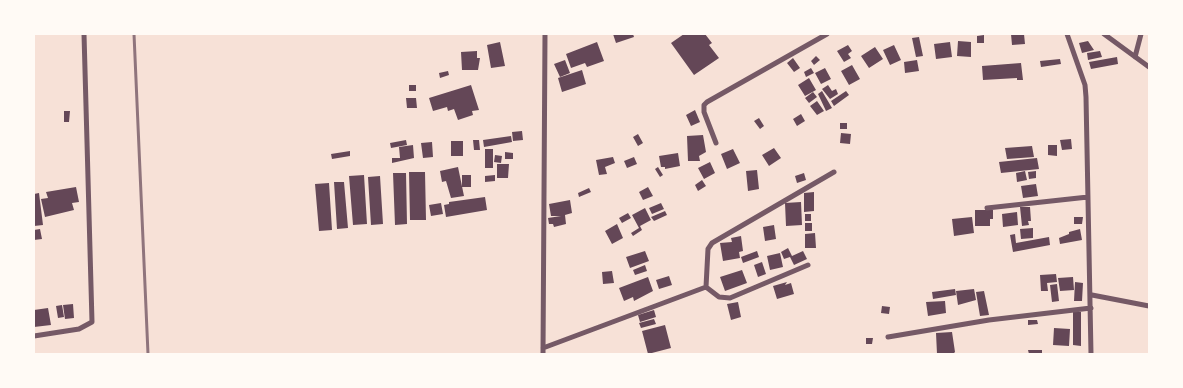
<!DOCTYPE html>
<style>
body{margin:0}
#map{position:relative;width:1183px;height:388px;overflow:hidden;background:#f7e1d7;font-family:Jost,sans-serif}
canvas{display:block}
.frame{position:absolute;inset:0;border:35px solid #fffaf5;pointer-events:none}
</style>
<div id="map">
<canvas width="1183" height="388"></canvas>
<div class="frame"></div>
</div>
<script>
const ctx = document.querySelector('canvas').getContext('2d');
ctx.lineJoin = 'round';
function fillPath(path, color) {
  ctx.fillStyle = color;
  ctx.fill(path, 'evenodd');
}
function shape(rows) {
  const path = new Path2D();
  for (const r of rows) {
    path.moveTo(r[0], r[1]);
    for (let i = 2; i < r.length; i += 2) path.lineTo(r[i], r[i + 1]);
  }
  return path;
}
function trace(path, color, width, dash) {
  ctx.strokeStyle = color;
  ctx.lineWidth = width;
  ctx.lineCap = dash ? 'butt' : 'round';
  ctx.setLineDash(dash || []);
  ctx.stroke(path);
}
fillPath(shape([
 [613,34,633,34,634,37,616,43],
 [684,34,705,34,712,43,709,45,719,58,694,75,671,43],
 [1011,34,1024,34,1025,44,1012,45],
 [984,35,984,43,977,43,977,36],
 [919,37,923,56,916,57,912,38],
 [958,41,971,42,971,57,957,56],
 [1088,41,1094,50,1082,53,1079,43],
 [500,42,505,66,491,68,487,45],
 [597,42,604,61,587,67,585,63,571,68,566,54],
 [950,42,952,57,936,59,934,44],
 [848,45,852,51,848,54,851,58,844,62,837,51],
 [894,45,901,60,890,65,883,50],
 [875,47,883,59,869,68,861,56],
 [477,51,477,58,480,58,478,70,462,70,461,52],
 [1100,51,1102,57,1088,60,1087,53],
 [816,56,820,60,814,65,811,61],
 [1117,57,1118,64,1091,69,1089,62],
 [793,58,800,68,794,72,787,63],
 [1060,59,1061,64,1041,67,1040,61],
 [565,60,570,73,560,77,554,64],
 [917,60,919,71,905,73,904,62],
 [1021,63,1023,80,1017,80,1017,78,983,80,982,66],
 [852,65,860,79,849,85,841,71],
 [811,68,814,73,806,77,804,72],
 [825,68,831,79,821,84,815,73],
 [582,70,586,84,562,92,558,78],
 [448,71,449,75,440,78,439,73],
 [809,78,816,90,805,96,798,85],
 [409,85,416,85,416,91,409,91],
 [471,85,479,110,472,111,473,115,458,120,454,109,448,111,447,107,433,111,429,98],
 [828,85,832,91,836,89,838,94,830,99,822,89],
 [822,91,832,108,826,111,818,94],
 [846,91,849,95,834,106,831,101],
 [813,92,817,97,809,103,805,98],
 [406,98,416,98,417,108,407,108],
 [817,101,824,111,817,115,810,106],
 [695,110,700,122,691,126,686,115],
 [64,111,70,111,69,122,64,122],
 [801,114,805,121,797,126,793,119],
 [759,118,764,126,760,129,754,121],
 [840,123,847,123,847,129,840,129],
 [522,131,523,140,513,141,512,132],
 [841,133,851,134,850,144,840,143],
 [638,134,643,143,638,146,633,137],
 [703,135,706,152,699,156,700,161,688,161,687,136],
 [511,136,512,142,484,147,483,140],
 [1071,139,1072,149,1062,150,1060,140],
 [406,140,407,145,391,148,390,143],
 [473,140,479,140,480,150,474,150],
 [451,141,463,141,463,156,451,156],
 [432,142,433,157,423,158,421,143],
 [413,145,414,158,392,163,392,158,400,158,399,147],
 [1048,145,1057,145,1057,156,1048,155],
 [1032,146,1034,157,1007,159,1005,148],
 [774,148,781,158,769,166,762,155],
 [485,149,493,149,493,168,485,168],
 [733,149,740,163,727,169,721,154],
 [350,151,350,156,332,159,331,154],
 [505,152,513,153,513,159,505,159],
 [678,153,680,166,665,169,665,167,661,167,659,156],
 [495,155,502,156,501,163,494,162],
 [613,157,615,163,605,167,607,174,599,175,596,160],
 [634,157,637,164,627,168,624,161],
 [1037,158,1039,169,1001,173,999,162],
 [710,162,715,173,704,179,698,168],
 [497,164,509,164,508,178,497,178],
 [458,167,464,196,451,198,446,181,442,182,440,171],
 [658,167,663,175,660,177,655,169],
 [757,170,759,189,748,191,746,171],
 [1025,171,1027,180,1017,182,1016,173],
 [1036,171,1036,178,1029,179,1028,172],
 [409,172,425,172,426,220,410,220],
 [393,173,406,173,407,224,395,225],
 [804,173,806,180,797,183,795,176],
 [364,175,367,224,353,225,349,176],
 [462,175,471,175,471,187,462,187],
 [495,175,495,181,485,182,485,176],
 [380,176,383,224,371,225,368,177],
 [702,180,706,186,698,191,695,185],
 [334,182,344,182,348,228,337,229],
 [329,183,332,230,319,231,315,184],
 [1036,184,1038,196,1023,198,1021,186],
 [76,187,79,202,72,203,74,210,45,217,41,199,48,198,46,192],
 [648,187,653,196,643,200,639,192],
 [589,188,591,192,579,197,578,193],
 [814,192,814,211,804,212,804,193],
 [39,193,43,225,34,226,34,194],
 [485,197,487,210,446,217,444,205,449,204,449,202],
 [570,200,572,213,565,215,566,224,554,227,553,224,549,224,548,218,561,216,551,216,549,204],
 [801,202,802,225,786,226,785,203],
 [441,203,443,214,431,216,429,205],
 [661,203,664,209,652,214,649,208],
 [1020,207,1030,207,1031,221,1028,221,1029,225,1022,226],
 [645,208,651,220,640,226,642,230,633,236,631,233,639,228,632,215],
 [975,210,993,210,993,219,990,219,990,226,975,226],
 [665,211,667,215,654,221,651,217],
 [1017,212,1018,225,1003,227,1002,214],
 [628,213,631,218,622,223,619,218],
 [805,214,811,214,811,221,805,221],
 [972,217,974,233,954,236,952,219],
 [1074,217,1083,217,1082,224,1074,224],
 [805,223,812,223,812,231,805,231],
 [617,224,623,238,612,244,605,231],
 [774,225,776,239,765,241,763,227],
 [1033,228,1033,238,1021,239,1020,229],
 [40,229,42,239,34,240,34,230],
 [1080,229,1082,240,1060,244,1059,238,1069,234,1069,232],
 [815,233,816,248,805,248,805,234],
 [1015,234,1016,243,1049,237,1050,245,1013,252,1010,235],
 [741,236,743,251,739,252,740,258,723,261,720,243,732,242,731,238],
 [788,248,792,256,803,251,807,259,794,265,790,257,784,259,781,252],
 [645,251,649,261,630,268,626,257],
 [757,251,759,257,743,263,741,257],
 [780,253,783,267,770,270,767,256],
 [762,262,766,274,758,277,754,265],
 [645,265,647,271,635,275,633,270],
 [742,270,747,283,725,291,720,277],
 [612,271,614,283,603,284,602,272],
 [1056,274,1057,282,1047,283,1048,291,1041,291,1040,275],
 [669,276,672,285,659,289,656,280],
 [648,277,653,291,634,301,633,297,624,301,619,288],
 [1073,277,1074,290,1060,291,1058,278],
 [787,282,785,285,791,283,794,294,777,299,773,286],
 [1075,282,1083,283,1082,301,1074,301],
 [1057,284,1059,301,1052,302,1050,285],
 [955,289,956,295,933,299,932,292],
 [974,289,976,300,958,305,956,291],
 [984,291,989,315,980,316,976,292],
 [945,301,946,313,928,316,926,302],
 [738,302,741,317,731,320,727,304],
 [73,304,74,318,65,319,63,305],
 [62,305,64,317,58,318,56,306],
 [882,306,890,307,889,314,881,313],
 [48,308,51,325,34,327,34,310],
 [654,310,656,317,640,322,638,315],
 [1073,312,1081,312,1081,346,1073,345],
 [654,319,656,324,641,328,639,323],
 [1028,320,1037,320,1038,324,1028,325],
 [665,325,671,348,648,354,642,331],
 [1054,328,1070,329,1069,346,1053,345],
 [952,332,955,352,953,354,937,354,936,333],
 [866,338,873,338,872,344,866,344],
 [1028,350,1042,350,1042,354,1029,354]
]), '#644757');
trace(shape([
 [1067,34,1085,85,1086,97,1091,354],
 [1104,34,1149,67],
 [1135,57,1141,34],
 [716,143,704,112,704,105,707,102,827,34],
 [987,208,1088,197],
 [808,265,730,298,719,297,706,287,708,249,712,243,834,172],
 [1092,295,1149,306],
 [34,336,79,329,92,322,84,34],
 [888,337,989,320,1091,308],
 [543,348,706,287],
 [543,354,545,34]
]), '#755966', 5);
trace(shape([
 [134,34,148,354]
]), '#8f747c', 3);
</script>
